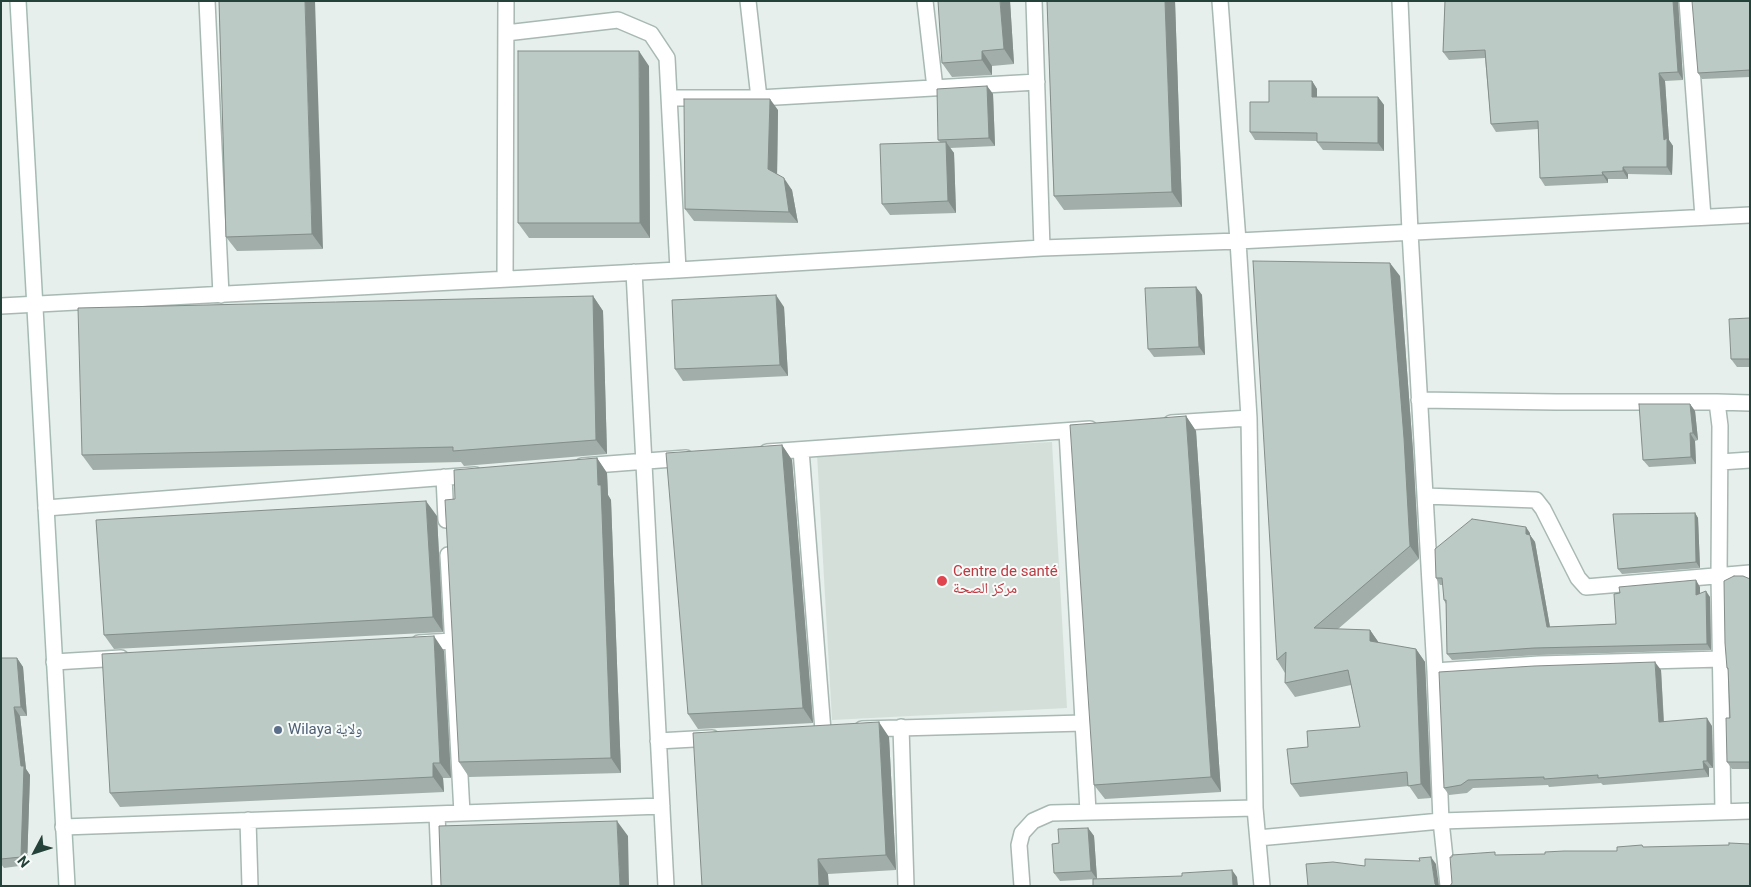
<!DOCTYPE html>
<meta charset="utf-8">
<style>
body{margin:0}
#map{position:relative;width:1751px;height:887px;overflow:hidden;background:#e6efeb;font-family:Roboto,sans-serif}
canvas{display:block}
.frame{position:absolute;inset:0;border:2px solid #24423a;pointer-events:none}
.north{position:absolute;left:10px;top:827px;width:50px;height:50px;-webkit-text-stroke:4px #f7fbf9;paint-order:stroke;rotate:230deg;font-size:14px;font-weight:700;line-height:20px;text-align:center;color:#24423a}
.north::after{content:'';display:block;margin:auto;width:18px;height:22px;background:#24423a;clip-path:polygon(50% 0,100% 100%,50% 72%,0 100%)}
</style>
<div id="map">
<canvas width="1751" height="887"></canvas>
<div class="frame"></div>
<div class="north">N</div>
</div>
<script>
const ctx = document.querySelector('canvas').getContext('2d');
ctx.lineJoin = 'round';
function fillPath(path, color) {
  ctx.fillStyle = color;
  ctx.fill(path, 'evenodd');
}
function shape(rows) {
  const path = new Path2D();
  for (const r of rows) {
    path.moveTo(r[0], r[1]);
    for (let i = 2; i < r.length; i += 2) path.lineTo(r[i], r[i + 1]);
  }
  return path;
}
function trace(path, color, width, dash) {
  ctx.strokeStyle = color;
  ctx.lineWidth = width;
  ctx.lineCap = dash ? 'butt' : 'round';
  ctx.setLineDash(dash || []);
  ctx.stroke(path);
}
function write(font, color, halo, rows, align = 'center') {
  ctx.font = font + ' Roboto,"Noto Naskh Arabic",sans-serif';
  ctx.lineWidth = 4;
  ctx.setLineDash([]);
  ctx.textBaseline = 'middle';
  ctx.strokeStyle = halo;
  ctx.fillStyle = color;
  for (const [text, x, y, turn = 0] of rows) {
    ctx.save();
    ctx.translate(x, y);
    ctx.rotate((+turn || 0) * Math.PI / 180);
    ctx.textAlign = isNaN(turn) ? turn : align;
    if (halo) ctx.strokeText(text, 0, 0);
    ctx.fillText(text, 0, 0);
    ctx.restore();
  }
}
fillPath(shape([
 [1052,442,1067,708,832,720,817,454]
]), '#d4dfda');
const street = shape([
 [207,1,221,295],
 [748,1,759,98],
 [925,1,935,88],
 [1034,1,1042,248],
 [1220,1,1238,241,1249,418,1255,808,1262,886],
 [1400,1,1410,232,1435,671,1441,821,1448,886],
 [1687,1,1703,217],
 [506,33,618,20,651,34,667,58,678,270],
 [669,98,759,98,1037,82],
 [634,272,666,886],
 [505,279,506,1],
 [1,306,678,270,1042,248,1238,241,1750,215],
 [1419,400,1556,402,1717,402],
 [1171,423,1249,418],
 [1067,431,1088,812],
 [801,450,823,731],
 [767,452,1090,429],
 [1720,462,1750,460],
 [582,466,686,458],
 [444,477,446,520],
 [1425,496,1536,500,1543,509,1578,578,1586,587,1750,573],
 [46,508,475,475],
 [448,555,462,813],
 [419,643,452,641],
 [54,662,121,658],
 [1435,671,1539,664,1721,659],
 [901,727,906,886],
 [862,729,1083,723],
 [658,741,712,738],
 [1723,812,1719,576,1720,426,1717,402,1750,403],
 [437,814,440,886],
 [248,820,250,886],
 [63,827,662,806],
 [1258,838,1441,821,1750,811],
 [1022,886,1019,845,1022,833,1033,821,1051,813,1255,808]
]);
const secondary = shape([
 [18,1,67,886]
]);
trace(street, '#a8b8b2', 18);
trace(secondary, '#a4bbb3', 18);
trace(street, '#fff', 15);
trace(secondary, '#fff', 15);
fillPath(shape([
 [219,1,323,249,237,251,226,237],
 [1010,1,1014,64,992,66,992,75,952,77,942,63],
 [1047,1,1175,1,1182,207,1064,210,1054,196],
 [1445,1,1678,1,1683,80,1665,81,1669,140,1673,146,1672,175,1628,174,1628,179,1608,179,1608,183,1545,186,1540,178,1538,129,1496,132,1491,124,1485,58,1449,60,1443,52],
 [1750,1,1750,77,1702,79,1698,73],
 [649,66,650,238,529,238,518,223],
 [1312,81,1317,89,1317,97,1378,97,1384,105,1384,151,1323,150,1317,142,1317,141,1255,140,1250,132,1269,102],
 [987,86,993,94,995,146,950,148,954,153,956,213,890,215,882,204,940,142,938,140],
 [778,110,777,174,792,190,798,223,694,221,685,209],
 [1400,276,1413,451,1419,559,1338,629,1370,630,1379,643,1416,649,1425,662,1431,798,1418,799,1409,786,1300,797,1291,784,1308,747,1360,727,1351,685,1295,697,1285,683,1285,673,1277,660],
 [1196,287,1202,295,1205,355,1154,357,1148,349],
 [593,296,603,311,607,454,464,466,461,462,93,470,82,455],
 [784,307,788,376,683,381,675,369],
 [1750,318,1750,367,1737,367,1731,359],
 [1690,404,1695,411,1698,440,1695,441,1696,464,1649,467,1643,460],
 [1186,416,1196,431,1221,792,1105,799,1094,785],
 [782,445,792,460,813,723,698,729,688,714],
 [597,458,607,473,608,495,611,500,621,773,469,777,459,762,455,499],
 [1695,513,1698,518,1700,568,1622,574,1618,569],
 [437,516,443,632,114,649,104,635],
 [1530,533,1530,535,1535,542,1550,627,1616,624,1700,587,1700,593,1710,597,1711,650,1539,655,1452,660,1447,654,1446,604,1444,600,1443,585,1440,585,1436,578],
 [1750,579,1750,769,1732,769,1727,762,1730,718,1728,670,1727,668],
 [444,651,451,778,443,778,444,792,120,807,110,793],
 [1,658,17,658,23,667,27,716,20,716,26,769,30,775,27,865,4,868,1,864],
 [1661,670,1664,721,1712,726,1713,768,1709,768,1709,777,1603,785,1601,783,1549,787,1548,785,1473,788,1467,793,1449,795,1444,788],
 [889,737,896,870,828,874,702,886],
 [1088,828,1094,836,1097,879,1060,881,1054,873]
]), '#a1aea9');
fillPath(shape([
 [305,1,315,1,323,249,312,234],
 [1000,1,1010,1,1014,64,1004,49],
 [1165,1,1175,1,1182,207,1172,192],
 [1673,1,1678,1,1683,80,1678,72],
 [639,51,649,66,650,238,640,223],
 [982,51,992,66,992,75,982,60],
 [1659,73,1665,81,1669,140,1673,146,1672,175,1667,167,1664,140],
 [1312,81,1317,89,1317,105,1312,97],
 [987,86,993,94,995,146,989,138],
 [1378,97,1384,105,1384,151,1378,143],
 [770,99,778,110,777,180,768,169],
 [946,142,954,153,956,213,948,201],
 [1623,167,1628,174,1628,179,1623,171],
 [1602,172,1608,179,1608,183,1603,175],
 [784,178,792,190,798,223,789,212],
 [1390,263,1400,276,1413,451,1419,559,1410,546],
 [1196,287,1202,295,1205,355,1199,347],
 [776,295,784,307,788,376,780,365],
 [593,296,603,311,607,454,596,440],
 [1690,404,1695,411,1698,440,1693,433],
 [1186,416,1196,431,1221,792,1211,777],
 [1690,433,1695,441,1696,464,1691,457],
 [782,445,792,460,813,723,803,708],
 [597,458,607,473,608,495,611,500,621,773,611,758],
 [426,501,437,516,443,632,433,617],
 [1695,513,1698,518,1700,568,1696,562],
 [1526,527,1530,533,1530,541,1526,534],
 [1530,535,1535,542,1551,633,1547,627],
 [1696,580,1700,587,1700,601,1696,595],
 [1706,591,1710,597,1711,650,1707,644],
 [1370,630,1379,643,1370,641],
 [434,636,444,651,451,778,440,763],
 [1416,649,1425,662,1431,798,1421,784],
 [17,658,23,667,27,716,21,707],
 [1655,662,1661,670,1664,730,1659,722],
 [14,707,20,716,26,769,30,775,27,865,21,857,21,766],
 [1707,718,1712,726,1713,768,1707,761],
 [879,722,889,737,896,870,886,855],
 [1703,761,1709,768,1709,777,1704,769],
 [433,763,443,778,444,792,433,777],
 [617,821,628,836,629,886,620,886],
 [1088,828,1094,836,1097,879,1091,871],
 [1431,857,1436,864,1439,886,1436,886,1435,884],
 [818,859,828,874,829,886,819,886],
 [1232,870,1237,877,1238,886,1233,886]
]), '#838d89');
const building = shape([
 [219,1,305,1,312,234,226,237,219,1],
 [938,1,1000,1,1004,49,982,51,982,60,942,63,938,1],
 [1047,1,1165,1,1172,192,1054,196,1047,1],
 [1445,1,1673,1,1678,72,1659,73,1664,140,1667,138,1667,167,1623,167,1623,171,1602,172,1603,175,1540,178,1538,121,1491,124,1485,50,1443,52,1445,1],
 [1692,1,1750,1,1750,70,1698,73,1692,1],
 [518,51,639,51,640,223,518,223,518,51],
 [1269,81,1312,81,1312,97,1378,97,1378,143,1317,142,1317,133,1250,132,1250,102,1269,102,1269,81],
 [987,86,989,138,938,140,937,89,987,86],
 [684,99,770,99,768,169,784,178,789,212,685,209,684,99],
 [946,142,948,201,882,204,880,144,946,142],
 [1253,261,1390,263,1404,438,1410,546,1314,628,1370,630,1370,641,1416,649,1421,784,1408,786,1407,772,1291,784,1287,749,1308,747,1307,731,1360,727,1348,670,1285,683,1286,652,1277,660,1253,261],
 [1196,287,1199,347,1148,349,1145,288,1196,287],
 [776,295,780,365,675,369,672,300,776,295],
 [593,296,596,440,453,451,453,447,82,455,78,308,593,296],
 [1750,318,1750,359,1731,359,1729,319,1750,318],
 [1639,404,1690,404,1693,433,1690,433,1691,457,1643,460,1639,404],
 [1186,416,1211,777,1094,785,1070,425,1186,416],
 [782,445,803,708,688,714,666,453,782,445],
 [597,458,598,485,601,485,611,758,459,762,445,500,455,499,454,470,597,458],
 [426,501,433,617,104,635,96,520,426,501],
 [1695,513,1696,562,1618,569,1613,514,1695,513],
 [1472,519,1526,527,1526,534,1530,535,1547,627,1616,624,1614,594,1620,593,1619,587,1696,580,1696,595,1706,591,1707,644,1534,648,1447,654,1446,600,1444,600,1442,578,1436,578,1435,549,1472,519],
 [1734,576,1743,576,1750,579,1750,762,1727,762,1726,718,1730,718,1728,668,1727,668,1725,643,1724,581,1734,576],
 [434,636,440,763,433,763,433,777,110,793,102,654,434,636],
 [1,658,17,658,21,707,14,707,21,766,24,766,21,857,1,859,1,658],
 [1655,662,1659,722,1707,718,1707,761,1703,761,1704,769,1598,778,1598,775,1544,779,1544,777,1468,780,1461,785,1444,788,1439,672,1534,666,1655,662],
 [879,722,886,855,818,859,819,886,702,886,693,733,879,722],
 [617,821,620,886,441,886,439,826,617,821],
 [1088,828,1091,871,1054,873,1052,844,1059,843,1058,829,1088,828],
 [1729,843,1750,844,1750,886,1450,886,1452,883,1450,857,1452,857,1452,855,1495,852,1495,855,1545,854,1545,852,1564,851,1617,851,1617,847,1642,845,1643,847,1729,845,1729,843],
 [1431,857,1435,884,1437,886,1308,886,1306,864,1333,862,1365,866,1365,859,1420,861,1419,858,1431,857],
 [1232,870,1233,886,1093,886,1093,879,1182,876,1182,873,1232,870]
]);
fillPath(building, '#bbcac4');
trace(building, '#838d89', 1);
for (const [x, y, r, color] of [
 [942,581,6,"#e0444e"],
 [278,730,5,"#5c6f8a"]
]) {
  const dot = new Path2D();
  dot.arc(x, y, r, 0, 2 * Math.PI);
  ctx.fillStyle = color;
  ctx.fill(dot);
  trace(dot, '#f7fbf9', 2);
}
write('15px', '#be3a42', '#f7fbf9', [
 ["Centre de santé",953,572],
 ["مركز الصحة",953,589]
], 'left');
write('15px', '#4e5e75', '#f7fbf9', [
 ["Wilaya ولاية",288,730]
], 'left');
</script>
